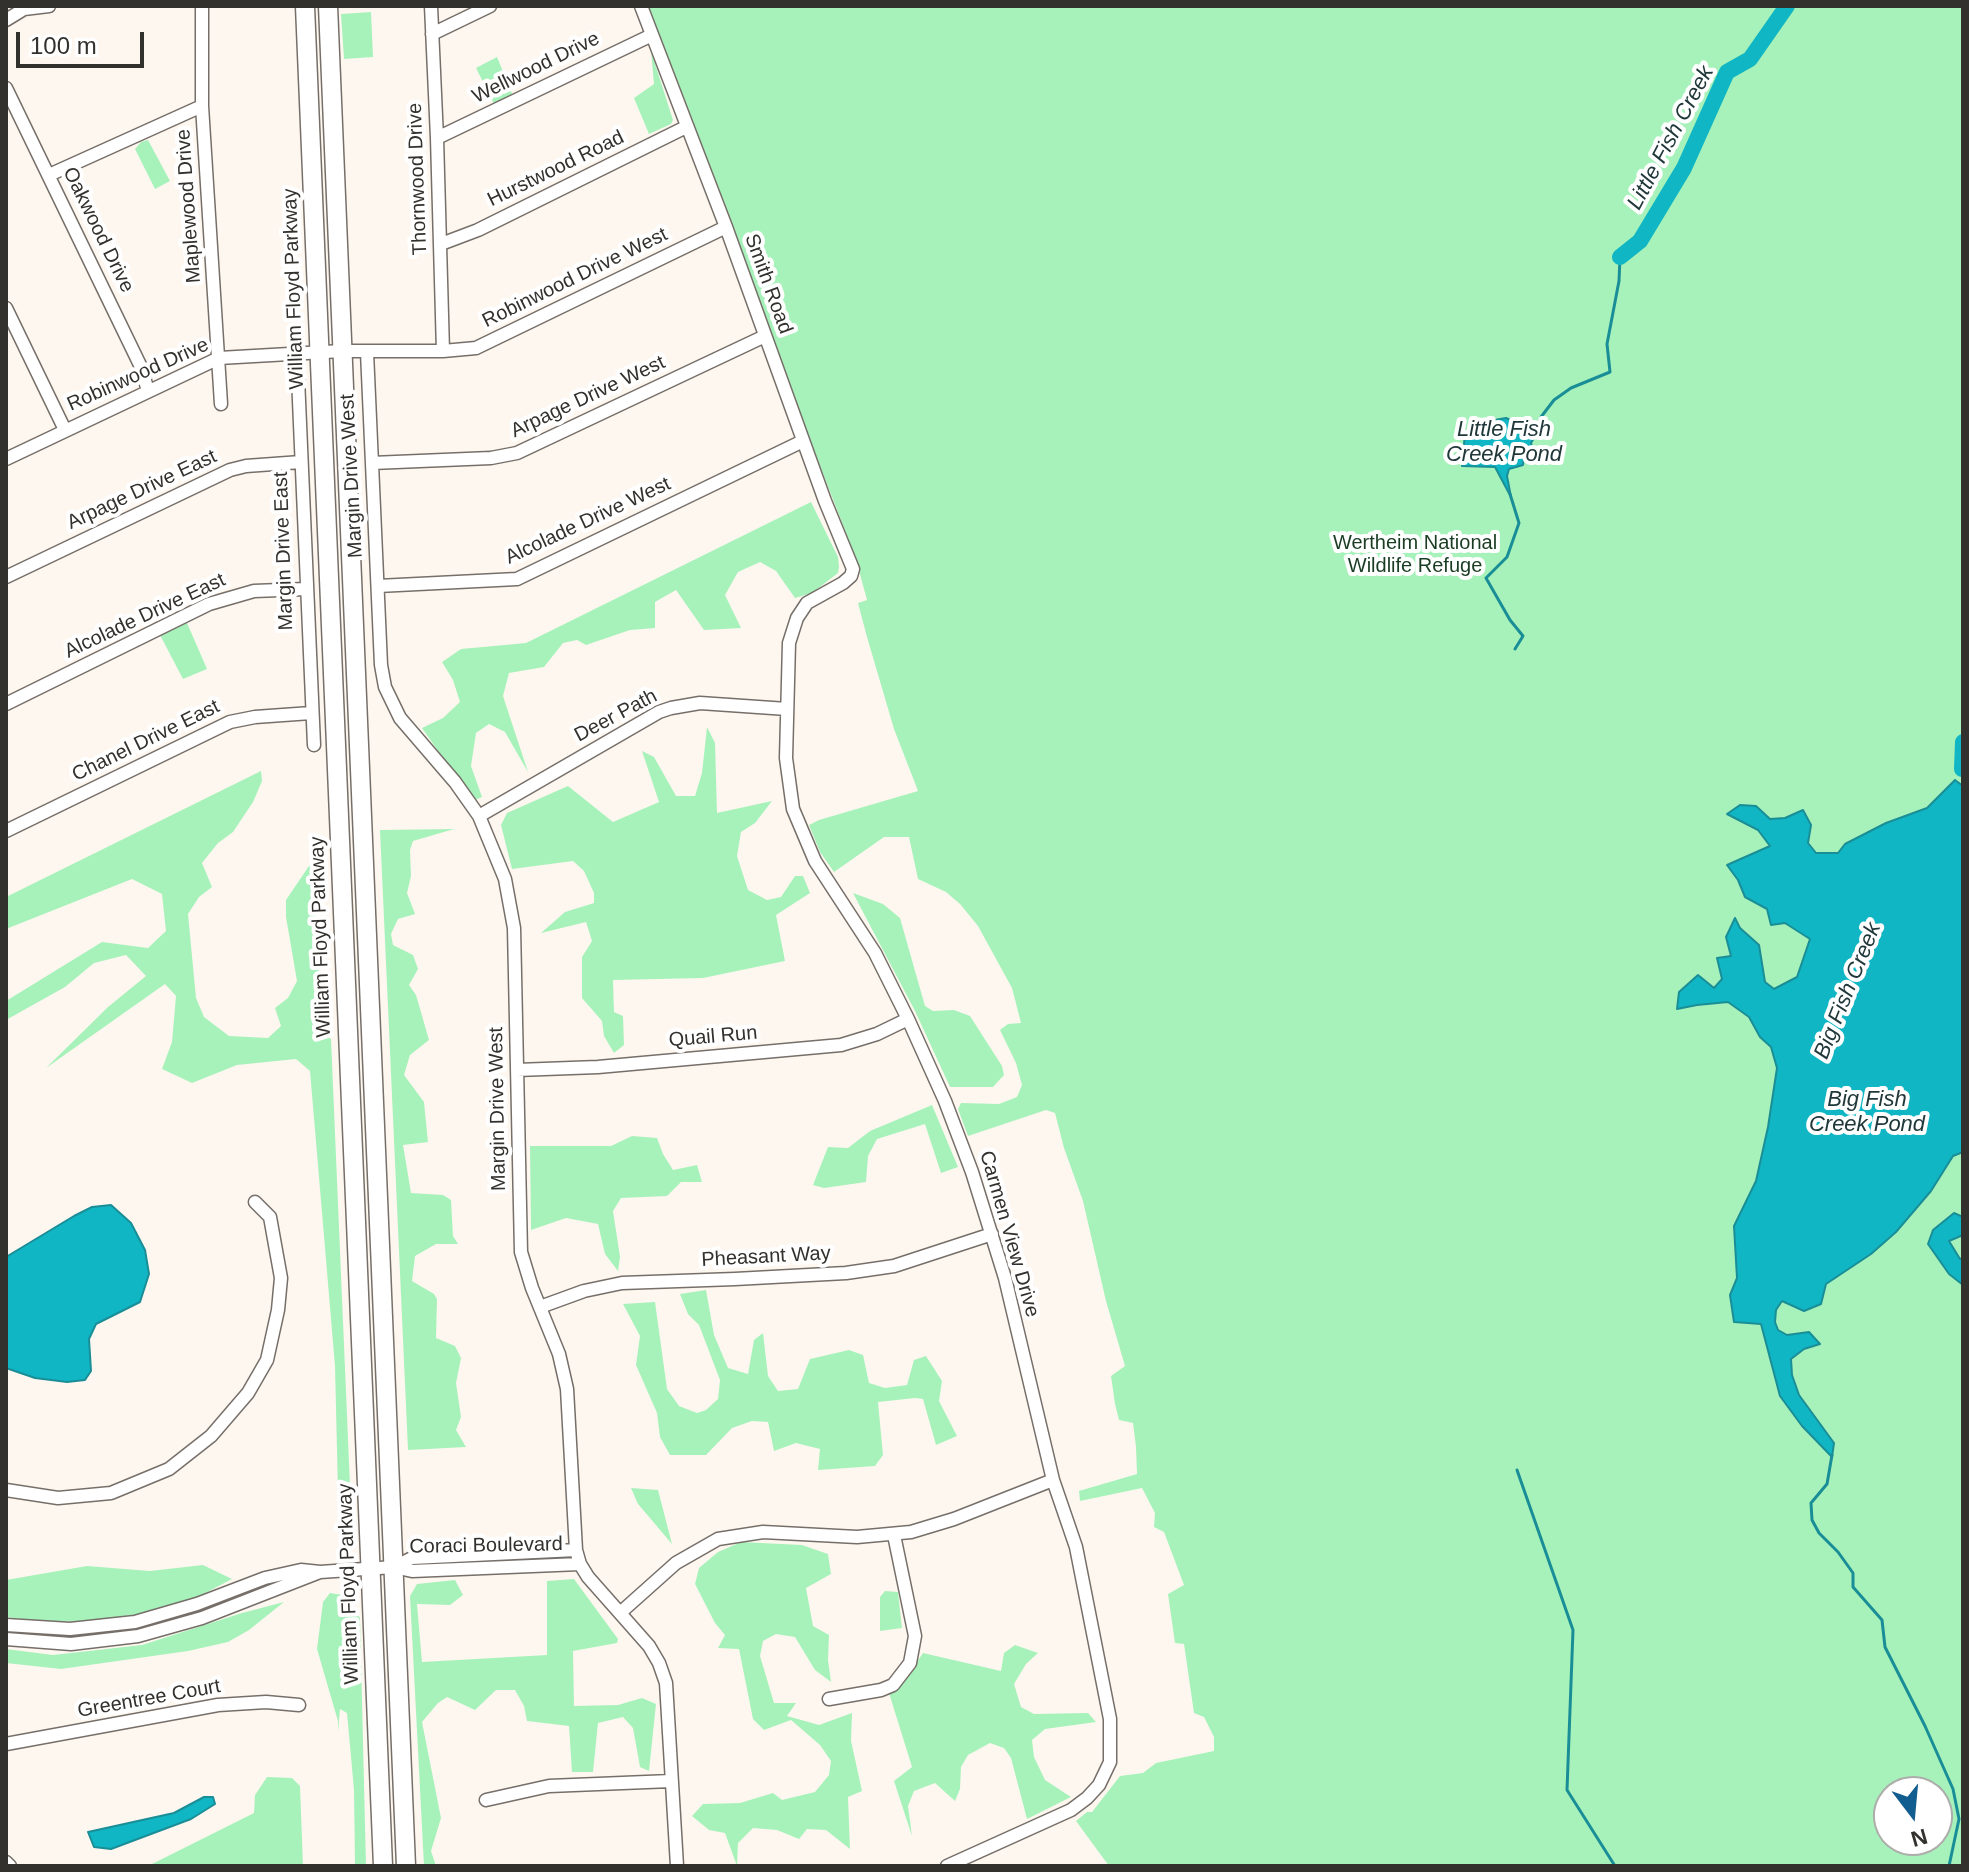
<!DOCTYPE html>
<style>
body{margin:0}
#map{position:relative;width:1969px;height:1872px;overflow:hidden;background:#fef7f0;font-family:Helvetica,sans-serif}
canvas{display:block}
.frame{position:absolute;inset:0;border:8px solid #33312e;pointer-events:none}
.north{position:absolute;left:1873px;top:1776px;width:80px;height:80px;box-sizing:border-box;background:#fff;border:2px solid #adadab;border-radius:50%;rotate:164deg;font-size:22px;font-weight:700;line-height:32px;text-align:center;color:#33312e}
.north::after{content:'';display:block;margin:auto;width:28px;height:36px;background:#125d90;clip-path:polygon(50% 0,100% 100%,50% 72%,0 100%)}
.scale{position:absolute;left:16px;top:32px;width:128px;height:36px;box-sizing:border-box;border:4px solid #33312e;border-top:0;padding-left:10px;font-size:24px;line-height:28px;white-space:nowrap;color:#33312e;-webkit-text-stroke:6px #fff;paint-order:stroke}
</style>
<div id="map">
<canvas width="1969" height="1872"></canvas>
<div class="frame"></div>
<div class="north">N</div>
<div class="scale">100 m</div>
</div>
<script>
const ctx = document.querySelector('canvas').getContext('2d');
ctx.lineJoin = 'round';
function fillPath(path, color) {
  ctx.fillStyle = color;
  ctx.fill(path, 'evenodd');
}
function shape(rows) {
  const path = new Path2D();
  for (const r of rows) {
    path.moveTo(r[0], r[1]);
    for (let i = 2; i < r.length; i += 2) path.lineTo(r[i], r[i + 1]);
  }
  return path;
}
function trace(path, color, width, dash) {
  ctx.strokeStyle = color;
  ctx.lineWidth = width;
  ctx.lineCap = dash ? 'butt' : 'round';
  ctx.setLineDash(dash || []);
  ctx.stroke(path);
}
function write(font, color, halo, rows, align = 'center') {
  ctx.font = font + ' Helvetica,sans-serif';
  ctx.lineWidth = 8;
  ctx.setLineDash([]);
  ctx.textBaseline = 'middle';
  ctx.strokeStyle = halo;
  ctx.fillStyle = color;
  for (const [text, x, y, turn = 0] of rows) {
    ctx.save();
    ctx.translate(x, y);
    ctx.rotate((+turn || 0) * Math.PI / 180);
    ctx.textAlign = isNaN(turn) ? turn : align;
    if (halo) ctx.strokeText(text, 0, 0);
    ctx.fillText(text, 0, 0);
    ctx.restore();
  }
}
fillPath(shape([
 [641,6,1963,6,1963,1866,1109,1866,1076,1821,1087,1812,1092,1812,1120,1776,1143,1773,1156,1763,1214,1751,1214,1737,1204,1717,1194,1713,1184,1644,1175,1643,1168,1594,1184,1585,1164,1532,1154,1527,1155,1513,1142,1488,1080,1501,1079,1491,1137,1474,1136,1447,1133,1423,1119,1420,1115,1404,1111,1376,1125,1366,1106,1301,1083,1201,1064,1148,1055,1113,1046,1110,968,1136,958,1109,961,1103,999,1104,1017,1097,1022,1085,1016,1063,1000,1030,1008,1024,1021,1023,1012,988,978,926,960,904,946,892,918,879,909,837,884,837,834,872,820,852,809,825,819,820,918,791,894,729,867,637,858,603,867,600,855,556],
 [1889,1792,1937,1792,1937,1840,1889,1840],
 [371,12,373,57,344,59,341,14],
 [651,51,673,120,671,124,649,134,634,98,654,84],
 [497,57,513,96,494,104,476,68],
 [148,140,170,181,155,189,135,149,141,142],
 [811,502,838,557,839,567,838,573,812,593,795,598,776,571,760,562,738,572,725,595,741,628,704,630,676,590,655,602,655,628,630,630,586,645,577,640,563,643,544,667,509,673,503,696,528,772,505,732,489,724,476,733,471,766,482,797,473,801,422,728,443,718,460,702,453,680,442,662,461,649,526,643],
 [187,623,207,669,183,679,160,635],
 [707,727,715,743,717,813,772,801,755,823,741,832,737,856,748,890,767,900,781,897,795,876,803,876,810,893,776,915,785,961,703,978,613,980,614,1012,623,1016,624,1045,614,1053,604,1036,602,1021,582,998,582,957,592,941,586,922,541,933,565,912,594,903,594,893,584,871,573,861,512,869,501,825,507,813,568,786,613,822,659,802,642,751,654,757,676,796,695,796,702,773],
 [261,771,262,781,253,802,233,832,218,843,202,863,212,887,199,897,188,914,196,998,204,1017,229,1036,268,1038,281,1026,275,1008,288,998,297,981,286,917,286,900,311,863,320,985,320,1030,331,1039,352,1533,339,1535,335,1366,310,1071,296,1059,237,1065,192,1083,162,1069,172,1042,176,996,165,984,46,1068,108,1007,146,976,126,955,94,963,65,987,6,1020,6,1001,102,942,148,948,166,931,162,894,132,879,6,929,6,897],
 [454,829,413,841,410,850,411,876,407,893,415,914,398,919,391,934,393,945,413,955,418,969,409,985,416,995,429,1040,410,1055,404,1075,424,1102,428,1142,403,1145,411,1193,443,1195,451,1200,453,1236,458,1244,436,1244,415,1256,412,1281,434,1294,437,1299,436,1338,455,1346,461,1358,456,1383,461,1417,456,1430,466,1447,408,1450,380,830],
 [853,893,883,904,900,918,925,1006,933,1011,954,1010,970,1016,1002,1066,1004,1075,993,1087,950,1087,915,1011],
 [932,1105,958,1167,941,1173,925,1124,877,1139,868,1156,866,1182,824,1188,813,1185,828,1147,848,1148,870,1131],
 [632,1136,657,1138,663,1154,673,1170,697,1165,702,1182,681,1182,667,1196,621,1198,613,1211,620,1257,618,1271,605,1254,598,1224,566,1218,531,1230,530,1146,611,1146],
 [706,1290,714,1335,728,1368,748,1374,754,1340,763,1333,768,1376,778,1391,798,1389,810,1359,849,1350,863,1355,869,1383,885,1388,907,1385,914,1360,926,1356,942,1381,939,1401,957,1436,936,1445,923,1399,915,1398,878,1402,883,1455,875,1466,818,1470,820,1449,796,1443,774,1451,768,1422,752,1421,732,1428,706,1455,670,1455,660,1437,657,1413,636,1365,640,1336,623,1304,655,1302,667,1389,679,1406,697,1413,706,1410,718,1399,720,1380,699,1325,688,1314,680,1294],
 [631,1488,658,1490,672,1544,638,1504],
 [741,1542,802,1545,828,1554,831,1574,806,1588,813,1626,829,1635,828,1660,831,1682,815,1670,795,1637,776,1634,763,1641,760,1656,774,1703,796,1703,787,1716,819,1725,852,1713,851,1741,862,1791,848,1797,850,1849,826,1830,807,1829,799,1839,777,1830,753,1828,738,1843,737,1866,725,1833,709,1830,692,1816,703,1804,740,1803,773,1793,782,1800,815,1792,829,1775,831,1761,820,1745,791,1720,764,1730,753,1719,739,1649,718,1648,725,1635,715,1623,695,1584,699,1568,718,1552],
 [203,1565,232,1579,194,1599,157,1611,88,1622,39,1621,6,1617,6,1580,87,1566,150,1571],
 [574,1579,618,1639,617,1643,573,1651,574,1706,618,1705,642,1698,656,1704,649,1771,640,1767,633,1728,623,1717,598,1723,593,1772,572,1772,569,1726,527,1721,524,1706,515,1690,496,1690,475,1710,447,1697,438,1703,422,1722,441,1818,431,1851,436,1866,424,1866,410,1596,417,1584,455,1580,463,1595,450,1605,417,1604,422,1662,547,1655,547,1581],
 [885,1591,898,1592,902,1628,880,1631,880,1597],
 [330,1593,342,1595,360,1618,366,1866,355,1866,354,1790,347,1713,340,1709,338,1732,338,1721,317,1649,323,1602],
 [284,1602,249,1630,228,1642,188,1651,61,1669,6,1663,6,1649,53,1655,142,1645,242,1613],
 [1015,1645,1038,1653,1026,1664,1014,1684,1021,1707,1034,1714,1088,1713,1096,1722,1045,1729,1032,1740,1034,1757,1045,1780,1071,1797,1027,1819,1011,1758,1004,1748,990,1743,968,1755,961,1767,960,1789,955,1801,935,1783,914,1791,908,1806,912,1836,894,1781,912,1767,889,1693,901,1685,923,1653,1001,1671,1004,1653],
 [267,1777,292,1778,300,1786,303,1866,148,1866,254,1813,255,1795]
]), '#a7f2ba');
const water = shape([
 [1541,417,1542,425,1531,443,1534,453,1524,457,1523,465,1509,469,1507,476,1511,497,1495,467,1462,466,1465,433,1483,422,1506,418,1535,430,1539,426,1541,417],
 [1955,780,1963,786,1963,1152,1953,1156,1931,1191,1896,1232,1871,1254,1826,1284,1821,1304,1804,1311,1782,1301,1776,1310,1775,1322,1778,1330,1787,1335,1809,1332,1820,1344,1804,1349,1791,1359,1792,1375,1799,1395,1834,1443,1832,1457,1802,1426,1780,1396,1761,1324,1734,1322,1730,1295,1737,1278,1734,1226,1756,1181,1768,1127,1777,1068,1771,1047,1760,1037,1749,1017,1728,1002,1697,1005,1677,1009,1679,992,1698,975,1714,988,1722,979,1717,958,1731,956,1726,937,1735,918,1740,928,1759,945,1765,982,1774,989,1797,977,1810,939,1785,923,1771,925,1767,909,1745,897,1738,880,1727,865,1770,846,1758,830,1727,814,1740,805,1756,806,1770,819,1785,818,1803,810,1811,825,1808,843,1816,853,1838,853,1845,844,1886,823,1927,808,1955,780],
 [111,1205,131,1223,145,1250,149,1274,140,1302,96,1324,89,1339,91,1371,85,1380,67,1382,35,1378,6,1368,6,1257,74,1216,92,1207,111,1205],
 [1954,1213,1963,1217,1963,1235,1949,1241,1960,1259,1963,1258,1963,1285,1949,1274,1928,1244,1933,1230,1954,1213],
 [204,1797,213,1797,215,1804,191,1819,111,1849,94,1847,88,1832,174,1813,204,1797]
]);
fillPath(water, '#10b6c4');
trace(water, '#1a8e97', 2);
trace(shape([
 [1536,428,1541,417,1554,400,1571,388,1610,372,1607,344,1619,281,1620,257],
 [1510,494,1519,523,1507,557,1486,578,1510,620,1523,636,1515,649],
 [1832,1455,1827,1484,1811,1503,1812,1520,1819,1533,1838,1552,1853,1573,1853,1587,1882,1620,1885,1647,1925,1726,1953,1789,1959,1819,1949,1866],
 [1517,1470,1573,1630,1567,1790,1615,1866]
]), '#1a8e97', 3);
trace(shape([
 [1620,257,1640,241,1684,168,1727,72,1750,59,1787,6],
 [1962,769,1963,742]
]), '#10b6c4', 16);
const minor = shape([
 [202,6,202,106,221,404],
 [431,6,437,138,443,351],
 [641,6,726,227,825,501,853,569,851,576,843,583,807,603,797,618,789,643,786,758,793,809,815,861,875,953,908,1019,945,1101,972,1172,1005,1278,1053,1480,1076,1547,1110,1719,1110,1762,1099,1785,1087,1798,1071,1810,947,1866],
 [6,20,24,9,49,6],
 [432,34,490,6],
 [6,88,141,367,148,391],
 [437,138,652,35],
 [49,175,202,106],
 [441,244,478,230,686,127],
 [6,308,65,430],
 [367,352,381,665,385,687,400,718,455,782,479,816,505,879,514,928,521,1252,532,1288,559,1354,567,1389,576,1550,580,1564,588,1577,649,1646,659,1663,666,1683,677,1866],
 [297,355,314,745],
 [6,459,219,358,342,351,443,351,476,348,726,227],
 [372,463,491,458,517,453,765,336],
 [6,577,230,470,246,466,301,462],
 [378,586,517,579,803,441],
 [6,704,209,604,254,591,306,589],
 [479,816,659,712,671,708,700,703,787,709],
 [6,831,230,722,255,717,311,713],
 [517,1070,598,1067,841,1045,877,1034,908,1019],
 [540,1307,584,1291,622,1283,735,1279,846,1273,894,1266,992,1234],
 [6,1490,58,1498,111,1493,169,1469,211,1436,248,1393,267,1360,278,1310,281,1278,270,1217,255,1202],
 [394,1567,412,1558,576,1550],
 [620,1613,676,1563,718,1539,763,1532,857,1537,911,1532,954,1519,1053,1480],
 [6,1625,70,1629,135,1622,197,1604,265,1578,301,1570,320,1572,394,1567,412,1571,580,1564],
 [6,1639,71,1644,138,1636,202,1618,320,1572],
 [829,1699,881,1690,893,1685,910,1663,915,1636,894,1535],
 [6,1744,218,1705,266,1702,299,1705],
 [486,1800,549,1786,671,1781],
 [6,1862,10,1866]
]);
const highway = shape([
 [305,6,383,1866],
 [328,6,406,1866]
]);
trace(minor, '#766f69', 15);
trace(highway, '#766f69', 21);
trace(minor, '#fff', 12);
trace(highway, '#fff', 18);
write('20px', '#33312e', '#fff', [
 ["Wellwood Drive",536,68,-26],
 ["Hurstwood Road",556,169,-26],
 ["Thornwood Drive",418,179,-92],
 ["Maplewood Drive",189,206,-94],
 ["Oakwood Drive",98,230,64],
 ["Robinwood Drive West",575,278,-26],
 ["Smith Road",768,284,70],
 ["William Floyd Parkway",294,289,-92],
 ["Robinwood Drive",138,375,-24],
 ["Arpage Drive West",588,397,-25],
 ["Margin Drive West",352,476,-93],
 ["Arpage Drive East",142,490,-25],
 ["Alcolade Drive West",588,521,-25],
 ["Margin Drive East",284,551,-92],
 ["Alcolade Drive East",145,616,-25],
 ["Deer Path",616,716,-28],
 ["Chanel Drive East",146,741,-26],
 ["William Floyd Parkway",321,937,-92],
 ["Quail Run",713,1037,-5],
 ["Margin Drive West",498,1109,-91],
 ["Carmen View Drive",1009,1234,74],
 ["Pheasant Way",766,1257,-3],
 ["Coraci Boulevard",486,1546,-1],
 ["William Floyd Parkway",349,1584,-92],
 ["Greentree Court",149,1699,-10]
]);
write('20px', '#193c23', '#fff', [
 ["Wertheim National",1415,543],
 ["Wildlife Refuge",1415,566]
]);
write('italic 22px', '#21383b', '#fff', [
 ["Little Fish Creek",1671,138,-62],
 ["Little Fish",1504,430],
 ["Creek Pond",1504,455],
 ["Big Fish Creek",1848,991,-68],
 ["Big Fish",1867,1100],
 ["Creek Pond",1867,1125]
]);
</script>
